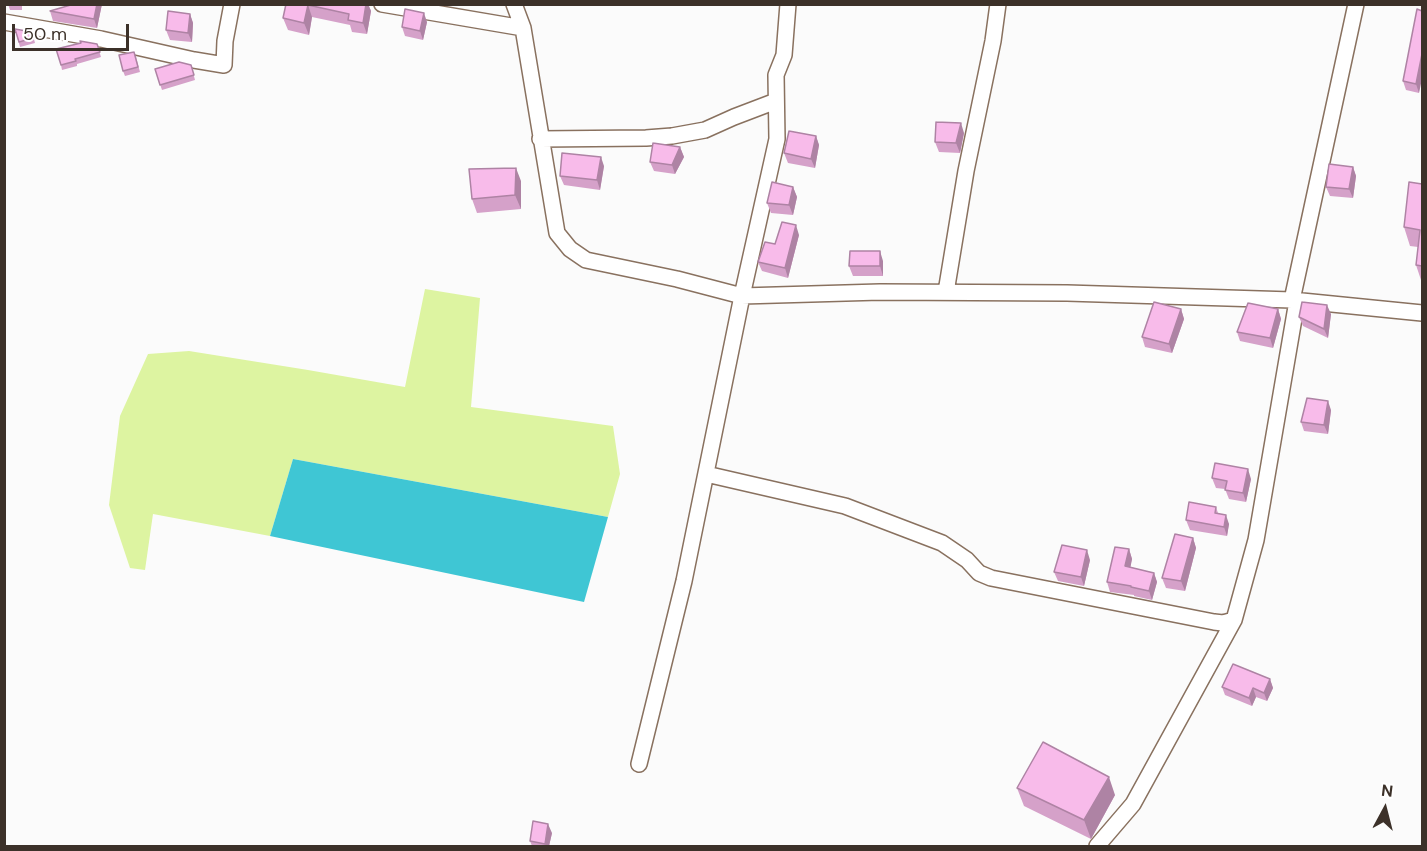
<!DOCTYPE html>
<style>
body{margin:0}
#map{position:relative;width:1427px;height:851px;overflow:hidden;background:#fbfbfb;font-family:"DM Sans",sans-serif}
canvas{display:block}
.frame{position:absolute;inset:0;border:6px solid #3c3129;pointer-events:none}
.north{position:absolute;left:1355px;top:779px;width:60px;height:60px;-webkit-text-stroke:4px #fff;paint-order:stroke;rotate:7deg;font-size:16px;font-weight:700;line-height:24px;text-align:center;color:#3c3129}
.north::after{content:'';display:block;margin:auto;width:21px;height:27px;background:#3c3129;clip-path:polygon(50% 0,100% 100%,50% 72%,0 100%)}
.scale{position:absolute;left:12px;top:24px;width:117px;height:27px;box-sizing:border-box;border:3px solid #3c3129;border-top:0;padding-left:8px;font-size:18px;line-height:21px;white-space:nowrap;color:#3c3129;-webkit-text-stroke:4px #fff;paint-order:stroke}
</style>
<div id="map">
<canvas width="1427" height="851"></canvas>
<div class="frame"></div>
<div class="north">N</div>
<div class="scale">50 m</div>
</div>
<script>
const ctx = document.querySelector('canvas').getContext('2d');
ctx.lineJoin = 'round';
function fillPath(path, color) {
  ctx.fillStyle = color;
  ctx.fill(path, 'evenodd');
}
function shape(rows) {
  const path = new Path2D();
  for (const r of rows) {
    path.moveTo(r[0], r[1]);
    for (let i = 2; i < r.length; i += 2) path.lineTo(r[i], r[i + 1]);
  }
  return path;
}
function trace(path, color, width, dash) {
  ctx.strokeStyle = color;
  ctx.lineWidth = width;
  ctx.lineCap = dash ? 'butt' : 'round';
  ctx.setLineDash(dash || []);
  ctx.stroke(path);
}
fillPath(shape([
 [425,289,480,298,471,407,613,426,620,474,608,517,293,459,270,536,153,514,145,570,130,568,109,505,120,416,148,354,189,351,308,370,405,387]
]), '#ddf4a1');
fillPath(shape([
 [293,459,608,517,584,602,270,536]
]), '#3fc6d4');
const minor = shape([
 [382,4,523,28],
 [514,4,523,28,557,233,570,249,586,260,677,279,742,296,880,292,1067,293,1292,300,1422,313],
 [4,22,101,39,194,60,224,65,225,41,232,4],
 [540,139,646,138,672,136,705,130,734,117,776,101],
 [946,292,966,171,993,41,998,4],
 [1292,300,1356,4],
 [706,474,845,506,942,543,967,560,979,573,991,578,1214,622,1223,623,1234,620],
 [639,764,684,581,742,296,777,139,776,75,784,55,788,4],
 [1097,846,1133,804,1234,620,1256,540,1297,301]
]);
trace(minor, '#89715f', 18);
trace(minor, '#fff', 15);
fillPath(shape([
 [8,4,22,4,22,10,10,10],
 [102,4,97,28,53,21,50,11],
 [286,4,368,4,371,11,367,34,352,32,350,25,312,17,309,35,288,30,283,18],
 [1422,11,1419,93,1406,90,1403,81],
 [190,14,193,23,192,42,170,40,166,30],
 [427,22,423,40,405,36,402,27],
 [15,29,32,32,35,43,20,47],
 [97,44,101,57,77,64,77,66,62,70,61,65],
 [136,57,140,72,125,76,123,71],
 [191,65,195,80,162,90,155,69],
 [964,133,960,153,939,152,935,142],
 [816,136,819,145,815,168,788,163,784,153],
 [680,147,684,157,675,174,654,171,650,162],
 [604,166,600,190,564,185,560,176],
 [1353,167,1356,176,1353,198,1330,196,1326,187],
 [521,181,521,209,477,213,472,199],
 [1422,184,1422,283,1416,265,1418,247,1410,246,1404,227],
 [793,187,797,197,793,215,771,213,767,203],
 [799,235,788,278,762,271,758,262,775,244],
 [883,261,883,276,853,276,849,266],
 [1181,309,1184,319,1172,353,1145,347,1142,337],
 [1278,309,1281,319,1273,348,1240,341,1237,332],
 [1331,314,1328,338,1303,326,1299,317],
 [1331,410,1328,434,1304,431,1301,422],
 [1212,478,1251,479,1246,502,1229,499,1225,489,1216,488],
 [1216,507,1218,513,1229,524,1227,536,1190,530,1186,520],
 [1193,538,1196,548,1185,591,1166,588,1162,578],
 [1129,549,1132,559,1130,567,1154,573,1157,582,1152,600,1134,596,1134,595,1110,592,1107,582],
 [1090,560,1084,586,1058,581,1054,572],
 [1270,679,1273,688,1267,701,1256,697,1252,706,1225,695,1222,687],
 [1017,788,1115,795,1091,839,1024,806],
 [552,833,549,846,532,846,530,841]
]), '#d5a1c9');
fillPath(shape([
 [97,4,102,4,97,28,94,19],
 [366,4,368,4,371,11,367,34,363,23],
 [308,5,312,17,309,35,304,23],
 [424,13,427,22,423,40,420,31],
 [190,14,193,23,192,42,188,33],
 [1422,54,1422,79,1419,93,1416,84],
 [961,123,964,133,960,153,956,143],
 [816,136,819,145,815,168,811,159],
 [680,147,684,157,675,174,672,165],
 [601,157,604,166,600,190,597,180],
 [1353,167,1356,176,1353,198,1349,189],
 [516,168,521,181,521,209,515,195],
 [793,187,797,197,793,215,789,205],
 [796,225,799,235,788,278,785,268],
 [880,251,883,261,883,276,880,266],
 [1327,305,1331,314,1328,338,1324,329],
 [1181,309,1184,319,1172,353,1169,344],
 [1278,309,1281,319,1273,348,1270,338],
 [1328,401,1331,410,1328,434,1324,425],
 [1248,469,1251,479,1246,502,1243,493],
 [1226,515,1229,524,1227,536,1224,527],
 [1193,538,1196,548,1185,591,1181,581],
 [1129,549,1132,559,1129,575,1125,566],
 [1087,550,1090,560,1084,586,1081,577],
 [1154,573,1157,582,1152,600,1149,591],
 [1270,679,1273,688,1267,701,1264,693],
 [1253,688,1256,697,1252,706,1249,698],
 [1109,777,1115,795,1091,839,1084,820],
 [548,824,552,833,549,846,546,846,545,844]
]), '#ae83a4');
const building = shape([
 [97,4,94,19,50,11,74,4,97,4],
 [286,4,366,4,363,23,348,20,349,14,308,5,304,23,283,18,286,4],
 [405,9,424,13,420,31,402,27,405,9],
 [1417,9,1422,11,1422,54,1416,84,1403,81,1417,9],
 [168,11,190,14,188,33,166,30,168,11],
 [15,29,32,32,33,38,19,42,15,29],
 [80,41,97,44,100,52,75,59,76,61,61,65,56,49,81,43,80,41],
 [134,52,138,67,123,71,119,55,134,52],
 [179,62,191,65,194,75,160,85,155,69,179,62],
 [936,122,961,123,956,143,935,142,936,122],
 [789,131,816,136,811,159,784,153,789,131],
 [653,143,680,147,672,165,650,162,653,143],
 [562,153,601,157,597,180,560,176,562,153],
 [1329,164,1353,167,1349,189,1326,187,1329,164],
 [516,168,515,195,472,199,469,169,516,168],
 [772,182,793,187,789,205,767,203,772,182],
 [1409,182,1422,184,1422,266,1416,265,1420,230,1404,227,1409,182],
 [782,222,796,225,785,268,758,262,765,242,775,244,782,222],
 [850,251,880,251,880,266,849,266,850,251],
 [1154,302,1181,309,1169,344,1142,337,1154,302],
 [1302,302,1327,305,1324,329,1299,317,1302,302],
 [1248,303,1278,309,1270,338,1237,332,1248,303],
 [1307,398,1328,401,1324,425,1301,422,1307,398],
 [1215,463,1248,469,1243,493,1225,490,1227,481,1212,478,1215,463],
 [1189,502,1216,507,1215,513,1226,515,1224,527,1186,520,1189,502],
 [1175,534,1193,538,1181,581,1162,578,1175,534],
 [1062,545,1087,550,1081,577,1054,572,1062,545],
 [1115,547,1129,549,1125,566,1154,573,1149,591,1131,587,1131,586,1107,582,1115,547],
 [1233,664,1270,679,1264,693,1253,688,1249,698,1222,687,1233,664],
 [1043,742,1109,777,1084,820,1017,788,1043,742],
 [533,821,548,824,545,844,530,841,533,821]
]);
fillPath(building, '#f8bbea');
trace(building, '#ae83a4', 1.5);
</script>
